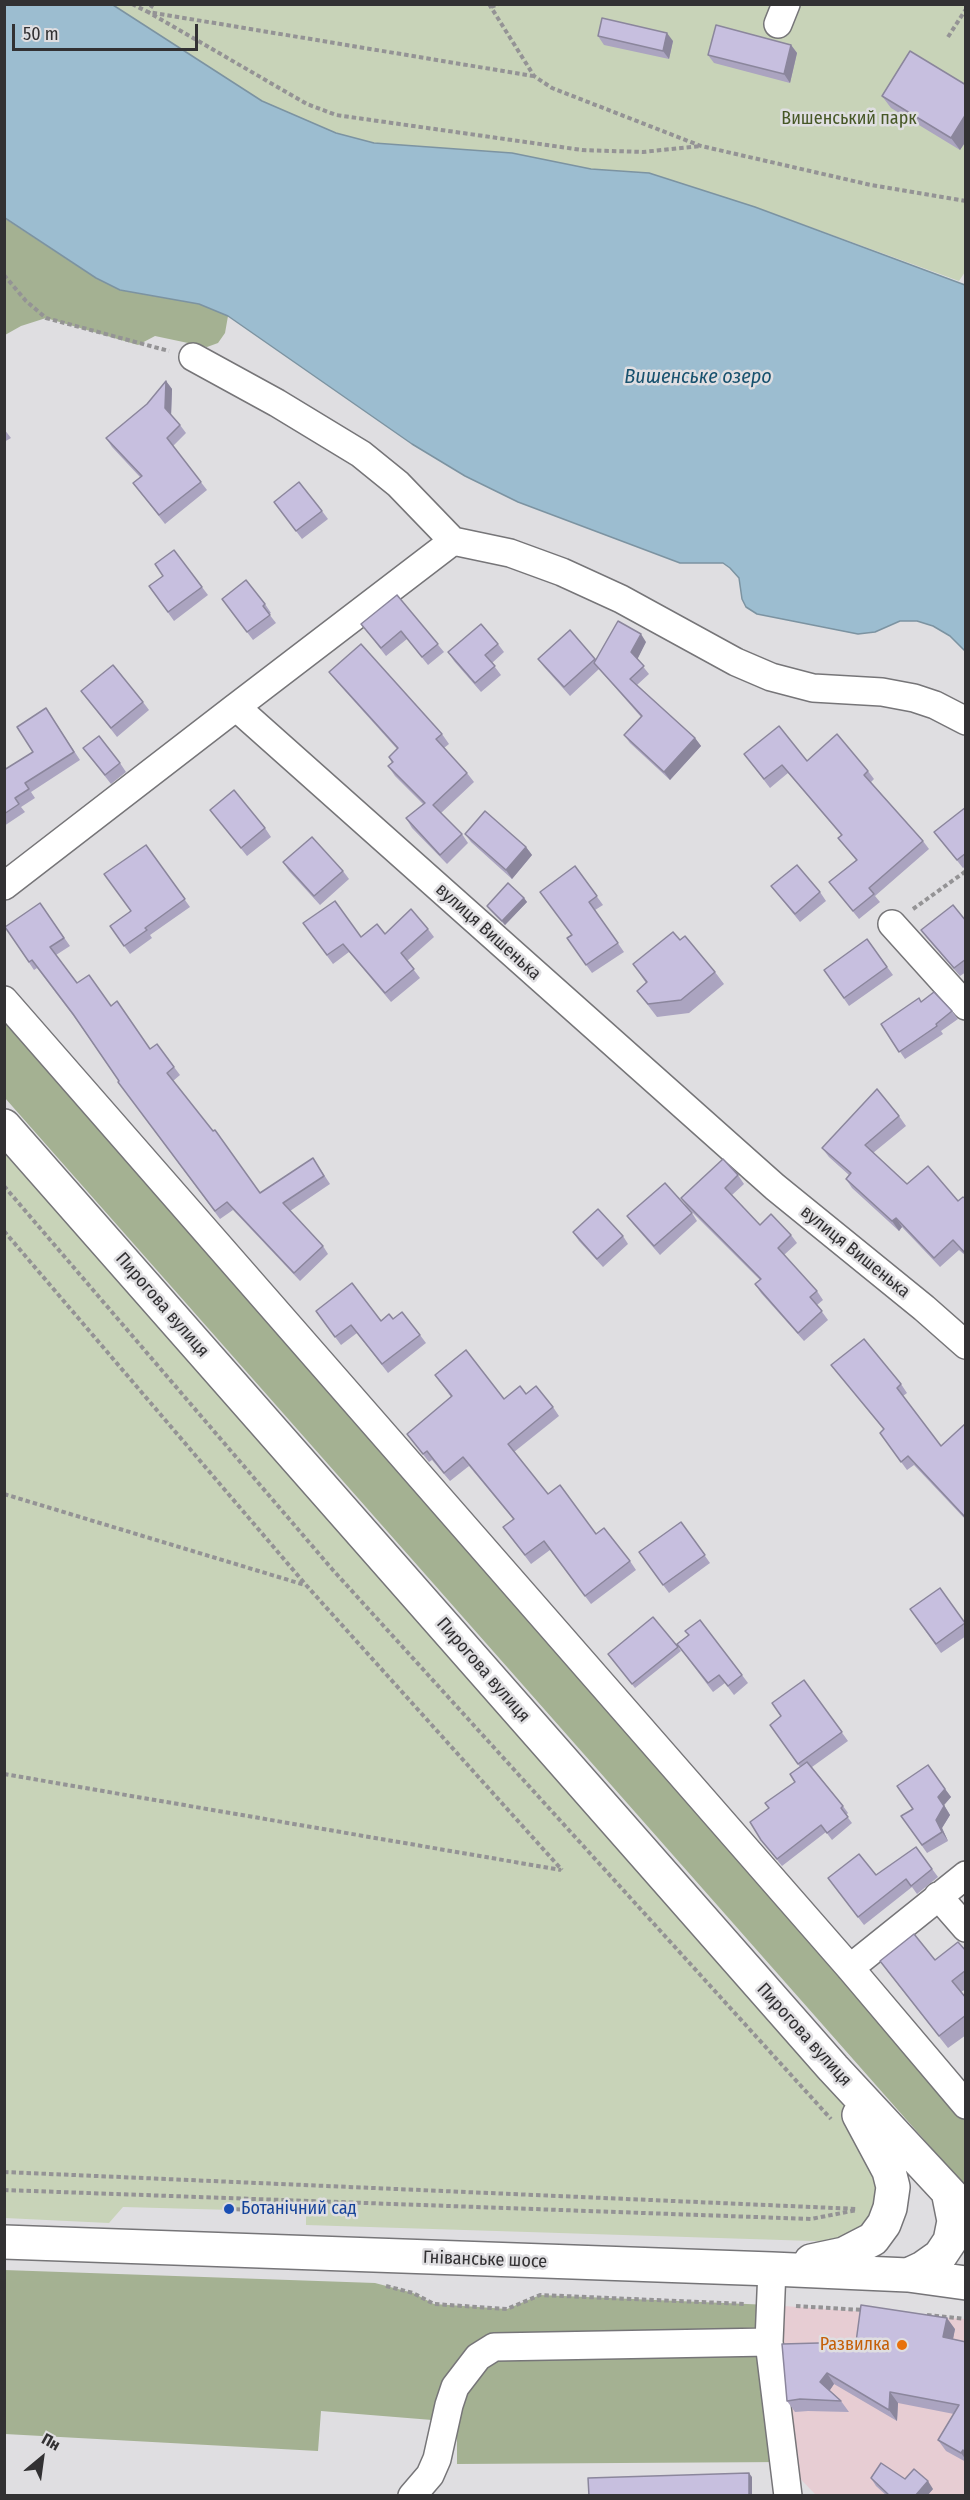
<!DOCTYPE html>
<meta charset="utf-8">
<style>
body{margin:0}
#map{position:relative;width:970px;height:2500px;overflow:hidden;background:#dfdee1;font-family:"Fira Sans Condensed",sans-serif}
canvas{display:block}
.frame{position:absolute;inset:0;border:6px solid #323133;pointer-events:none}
.north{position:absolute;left:12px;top:2428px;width:60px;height:60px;-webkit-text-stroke:4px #dfdee1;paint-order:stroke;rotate:29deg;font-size:16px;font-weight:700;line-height:24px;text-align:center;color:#323133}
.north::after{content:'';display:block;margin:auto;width:21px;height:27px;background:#323133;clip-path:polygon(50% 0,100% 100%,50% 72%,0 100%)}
.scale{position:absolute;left:12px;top:24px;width:186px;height:27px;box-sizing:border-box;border:3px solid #323133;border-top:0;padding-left:8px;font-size:18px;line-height:21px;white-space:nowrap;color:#323133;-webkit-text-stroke:4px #dfdee1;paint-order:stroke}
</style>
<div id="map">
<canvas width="970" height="2500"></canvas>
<div class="frame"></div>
<div class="north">Пн</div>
<div class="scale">50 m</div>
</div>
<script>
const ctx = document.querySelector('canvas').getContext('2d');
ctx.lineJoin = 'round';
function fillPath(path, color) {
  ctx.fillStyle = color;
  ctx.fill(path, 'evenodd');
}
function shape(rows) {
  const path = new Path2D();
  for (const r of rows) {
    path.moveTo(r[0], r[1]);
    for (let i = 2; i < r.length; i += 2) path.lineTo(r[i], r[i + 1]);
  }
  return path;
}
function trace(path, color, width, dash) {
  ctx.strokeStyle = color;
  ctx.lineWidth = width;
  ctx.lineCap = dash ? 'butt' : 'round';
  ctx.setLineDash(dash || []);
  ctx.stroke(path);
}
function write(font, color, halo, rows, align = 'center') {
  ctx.font = font + ' "Fira Sans Condensed",sans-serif';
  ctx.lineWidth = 5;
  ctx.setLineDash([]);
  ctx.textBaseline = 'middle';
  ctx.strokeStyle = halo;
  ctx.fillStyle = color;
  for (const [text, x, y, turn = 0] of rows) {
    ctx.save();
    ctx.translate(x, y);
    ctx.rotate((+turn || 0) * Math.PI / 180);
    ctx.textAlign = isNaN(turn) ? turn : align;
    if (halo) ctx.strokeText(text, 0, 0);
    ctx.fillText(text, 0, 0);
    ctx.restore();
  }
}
fillPath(shape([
 [770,2305,965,2319,965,2495,816,2495,784,2462]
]), '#e7cdd3');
fillPath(shape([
 [113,5,965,5,965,272,959,281,755,207,649,173,591,169,512,153,374,143,336,133,262,101],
 [4,1125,833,2068,890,2208,845,2242,306,2225,306,2212,123,2207,109,2223,5,2218]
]), '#c8d3b8');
fillPath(shape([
 [4,218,96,278,120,290,199,304,228,316,225,333,218,343,207,347,155,336,138,345,46,318,21,326,5,335],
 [4,1000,965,2105,965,2186,5,1098],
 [4,2270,375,2283,413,2293,434,2304,507,2309,540,2295,770,2305,784,2462,457,2464,457,2422,321,2411,318,2451,5,2434]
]), '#a4b192');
const water = shape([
 [4,5,113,5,262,101,336,133,374,143,512,153,591,169,649,173,755,207,965,285,965,651,950,636,933,626,917,621,900,621,875,632,858,634,757,614,746,607,742,599,739,578,730,568,723,563,680,563,518,502,465,476,412,444,228,316,199,304,120,290,96,278,5,218,4,5]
]);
fillPath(water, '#9cbdd0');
trace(water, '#7c93a1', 1.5);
const minor = shape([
 [778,24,786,4],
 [193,357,277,403,361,454,398,484,453,541],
 [236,707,453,541,510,553,562,572,621,599,736,662,771,677,813,688,882,692,914,698,935,705,966,721],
 [4,886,236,707,775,1187,924,1308,966,1345],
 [892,924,966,1006],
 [4,1000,850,1968,966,2105],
 [938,1896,966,1928],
 [850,1968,966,1875],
 [772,2269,769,2342,788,2496],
 [412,2496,430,2475,437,2459,449,2405,455,2387,478,2357,494,2347,769,2342]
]);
const major = shape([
 [4,1126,833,2068,966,2211],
 [4,2242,772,2269,908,2275,966,2283],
 [811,2261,844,2254,873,2239,884,2224,890,2208,893,2187,889,2171,859,2115],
 [908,2275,923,2268,940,2256,950,2241,954,2221,949,2196]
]);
trace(minor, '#767578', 30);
trace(major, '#767578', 36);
trace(shape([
 [132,4,148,12,533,76],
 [153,4,148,12,307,104,336,115,582,150,643,152,701,146],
 [489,4,534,76,552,88,701,146,871,185,966,201],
 [491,7,499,4],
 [948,37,966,9],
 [4,275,26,301,46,318,169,351],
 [913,909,966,871],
 [4,1186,332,1569,831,2119],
 [4,1231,306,1585,562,1870],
 [4,1494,305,1585],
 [4,1774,561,1870],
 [4,2172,858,2209],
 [4,2190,811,2219,857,2210],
 [229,2209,306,2212],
 [386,2286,413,2293,434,2304,507,2309,540,2295,746,2304],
 [796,2306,863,2310],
 [927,2315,966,2319]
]), '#949395', 4, [4.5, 3]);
trace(minor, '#fff', 27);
trace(major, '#fff', 33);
fillPath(shape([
 [598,36,673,41,669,59,604,45],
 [791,45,797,53,790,83,714,63,708,55],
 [966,85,966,141,960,150,891,108,882,96],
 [166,381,172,389,171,415,180,425,186,433,173,446,207,490,165,524,133,483,140,477,112,447,106,438,147,404],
 [4,429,11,438,4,442],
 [274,502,322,511,328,519,302,539],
 [174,550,208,595,174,621,149,586,163,576],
 [397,595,444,652,428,665,407,639,386,656,361,624],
 [222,599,265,604,271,613,269,614,276,623,253,640],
 [570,630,596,660,646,642,637,659,649,674,637,685,695,738,701,746,670,780,630,743,624,735,641,717,599,669,570,696,544,667,538,659],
 [498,644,504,652,492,663,501,675,481,692,454,661,448,652],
 [329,672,442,734,449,744,444,748,467,773,474,782,441,813,462,834,468,843,447,864,412,828,406,818,423,804,395,776,388,766,392,763,389,757,397,749,336,681],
 [81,691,143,702,149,710,117,737],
 [46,708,80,760,31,792,35,798,21,807,25,812,4,826,4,770,33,752],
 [83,748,120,763,126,772,111,784],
 [744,754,807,761,868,771,874,779,871,782,923,841,929,849,875,896,880,902,859,919,829,882,856,860,838,838,841,835,788,773,770,788],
 [966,807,966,866,963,868,934,832],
 [210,810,265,828,271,837,247,856],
 [465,834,526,847,532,855,512,879,471,842],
 [146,845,190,907,150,935,152,938,130,954,110,926,131,911],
 [283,862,343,871,349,879,320,905,289,871],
 [575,866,603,905,595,910,624,952,592,973,567,938,571,935],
 [771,886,820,892,826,901,800,922],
 [524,898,527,902,505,925,490,910,487,906],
 [40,903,70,946,56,955,77,983,111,1006,150,1049,174,1067,180,1075,173,1081,260,1193,313,1158,330,1184,290,1211,323,1246,328,1254,300,1281,233,1210,220,1219,124,1090,119,1081,78,1022,37,968,34,970,5,927],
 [966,921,966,972,960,976,927,938,921,930],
 [303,923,361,937,428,929,434,937,407,961,420,978,391,1002,349,952,333,964],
 [867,939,893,975,849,1006,824,970],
 [680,940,715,972,724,984,689,1013,657,1017,637,991,646,983,633,964],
 [921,1002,952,1011,958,1019,941,1031,943,1034,905,1059,881,1024],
 [899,1116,906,1126,873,1153,907,1184,958,1201,966,1199,966,1256,959,1250,940,1267,902,1227,899,1231,852,1188,846,1179,849,1175,829,1157,822,1148],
 [738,1175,744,1184,732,1195,760,1225,791,1235,797,1243,784,1255,817,1291,823,1300,817,1305,828,1320,804,1341,761,1293,755,1284,760,1280,687,1207,681,1198],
 [692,1213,697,1221,660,1255,633,1224,627,1216],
 [573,1232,623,1236,628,1244,603,1267,579,1241],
 [316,1311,381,1321,393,1319,420,1335,426,1343,388,1373,357,1333,341,1345],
 [831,1365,901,1384,907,1393,903,1396,941,1446,966,1423,966,1520,914,1465,907,1470,880,1433,884,1430],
 [435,1375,504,1399,526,1394,553,1407,559,1416,514,1452,548,1494,630,1561,636,1570,591,1604,550,1550,531,1564,503,1527,513,1519,469,1466,450,1481,432,1460,429,1462,407,1434,451,1397],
 [681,1522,710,1563,669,1593,639,1552],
 [940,1588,966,1624,966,1636,941,1653,910,1609],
 [688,1635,742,1675,748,1683,734,1695,725,1683,713,1692,677,1644],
 [678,1647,681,1651,635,1688,611,1658],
 [804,1680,848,1741,812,1767,843,1806,848,1813,846,1815,852,1823,832,1840,826,1832,782,1866,761,1840,769,1808,795,1782,800,1767,770,1725,781,1716],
 [928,1765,951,1797,944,1805,950,1815,942,1828,948,1841,927,1853,901,1816,913,1809],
 [916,1847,938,1877,917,1894,912,1887,864,1925,828,1878,876,1875],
 [966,1951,966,1989,961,1992,966,1998,966,2035,948,2048,889,1973,880,1961,935,1960],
 [955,2329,953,2339,966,2342,966,2462,946,2451,938,2440,954,2414,898,2403,897,2421,834,2384,829,2391,841,2401,849,2412,808,2411,795,2412,787,2401,856,2342],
 [871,2478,905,2479,933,2489,927,2496,887,2496,876,2486]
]), '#aba4c0');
fillPath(shape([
 [667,33,673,41,669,59,663,51],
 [791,45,797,53,790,83,784,74],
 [966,114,966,141,960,150,951,138],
 [166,381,172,389,171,417,165,408],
 [641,634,646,642,637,660,631,652],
 [695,738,701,746,670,780,664,772],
 [526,847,532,855,512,879,506,870],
 [524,898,527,902,505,925,502,921],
 [896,1218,902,1227,899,1231,892,1221],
 [945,1789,951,1797,944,1805,950,1815,942,1828,948,1841,942,1832,936,1820,938,1797],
 [947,2318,955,2329,951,2349,943,2337],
 [827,2373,834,2384,828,2393,820,2382],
 [890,2392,898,2403,897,2421,889,2410],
 [963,2450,966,2454,966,2460,961,2453],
 [749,2473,752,2477,752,2496,749,2496],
 [928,2481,933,2489,927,2496,915,2496]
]), '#8b869c');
const building = shape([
 [602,18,667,33,663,51,598,36,602,18],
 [716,25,791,45,784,74,708,55,716,25],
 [910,51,966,85,966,114,951,138,882,96,910,51],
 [166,381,165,408,180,425,167,438,201,482,159,515,133,483,142,476,106,438,147,404,166,381],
 [299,482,322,511,296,531,274,502,299,482],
 [174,550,202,587,168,612,149,586,163,576,155,564,174,550],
 [246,580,265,604,263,606,270,615,247,632,222,599,246,580],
 [397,595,438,644,422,657,401,631,381,648,361,624,397,595],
 [618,621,641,634,631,652,644,666,630,679,695,738,664,772,624,735,642,716,594,663,618,621],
 [481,624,498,644,485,655,495,666,475,683,448,652,481,624],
 [570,630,595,659,564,687,538,659,570,630],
 [361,644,442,734,436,739,467,773,433,805,462,834,440,855,406,818,425,803,388,766,393,762,389,757,398,748,329,672,361,644],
 [113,665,143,702,111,728,81,691,113,665],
 [46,708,74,752,25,783,29,789,15,798,19,804,4,814,4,770,33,752,17,727,46,708],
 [779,726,807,761,837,734,868,771,864,775,923,841,869,888,874,894,853,911,829,882,857,860,838,838,842,835,782,765,764,779,744,754,779,726],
 [99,736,120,763,105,775,83,748,99,736],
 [234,790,265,828,241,848,210,810,234,790],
 [966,807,966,853,957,860,934,832,966,807],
 [485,811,526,847,506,870,465,834,485,811],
 [312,837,343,871,314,896,283,862,312,837],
 [146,845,185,899,145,928,147,930,124,946,110,926,131,911,104,874,146,845],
 [797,865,820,892,795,914,771,886,797,865],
 [575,866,597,896,589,902,618,943,586,965,567,938,572,935,540,892,575,866],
 [508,883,524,898,502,921,487,906,508,883],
 [335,901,361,937,377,924,385,934,411,909,428,929,401,953,414,969,385,993,343,944,327,955,303,923,335,901],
 [40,903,64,938,50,947,77,983,89,975,111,1006,117,1001,150,1049,157,1044,174,1067,167,1073,213,1131,215,1130,260,1193,313,1158,324,1176,283,1203,323,1246,294,1273,227,1202,215,1211,118,1082,119,1081,73,1014,32,960,29,962,5,927,40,903],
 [953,905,966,921,966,959,954,968,921,930,953,905],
 [673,932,680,940,685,936,715,972,681,1000,648,1004,637,991,647,982,633,964,673,932],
 [867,939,887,967,844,998,824,970,867,939],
 [934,992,952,1011,936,1024,937,1026,899,1052,881,1024,919,998,921,1002,934,992],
 [877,1089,899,1116,865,1145,907,1184,928,1166,958,1201,963,1197,966,1199,966,1254,953,1240,934,1258,896,1218,892,1221,846,1179,851,1173,822,1148,877,1089],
 [723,1159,738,1175,725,1188,760,1225,771,1214,791,1235,778,1248,817,1291,810,1297,822,1311,798,1333,755,1284,761,1279,681,1198,723,1159],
 [665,1183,692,1213,654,1246,627,1216,665,1183],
 [598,1209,623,1236,597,1259,573,1232,598,1209],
 [352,1283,381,1321,389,1314,393,1319,402,1312,420,1335,382,1364,351,1325,335,1337,316,1311,352,1283],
 [864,1339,901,1384,897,1388,941,1446,966,1423,966,1518,908,1456,901,1462,880,1433,884,1429,831,1365,864,1339],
 [466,1350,504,1399,520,1386,526,1394,536,1386,553,1407,508,1444,548,1494,560,1485,596,1534,604,1528,630,1561,585,1596,544,1541,525,1555,503,1527,514,1519,463,1457,444,1473,427,1451,423,1454,407,1434,452,1396,435,1375,466,1350],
 [681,1522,705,1555,663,1585,639,1552,681,1522],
 [940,1588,965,1623,936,1644,910,1609,940,1588],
 [653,1617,678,1647,632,1684,608,1654,653,1617],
 [700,1620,742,1675,728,1686,719,1675,708,1683,677,1644,689,1635,685,1631,700,1620],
 [804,1680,842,1732,798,1764,770,1725,781,1716,772,1703,804,1680],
 [807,1762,843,1806,841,1808,848,1817,827,1833,821,1825,777,1859,761,1840,750,1822,769,1808,765,1803,795,1782,790,1774,807,1762],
 [928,1765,945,1789,938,1797,944,1806,936,1820,942,1832,922,1845,901,1816,913,1809,897,1786,928,1765],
 [916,1847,932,1869,911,1886,906,1879,858,1917,828,1878,859,1854,876,1875,916,1847],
 [914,1934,935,1960,958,1942,966,1951,966,1970,952,1981,966,1998,966,2015,939,2036,880,1961,914,1934],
 [861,2305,947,2318,943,2337,966,2342,966,2452,963,2450,961,2453,938,2440,959,2405,890,2392,889,2410,827,2373,820,2382,841,2401,800,2399,787,2401,782,2344,856,2342,861,2305],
 [881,2463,905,2479,914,2469,928,2481,915,2496,890,2496,871,2478,881,2463],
 [749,2473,749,2496,589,2496,588,2478,749,2473]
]);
fillPath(building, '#c7bfdf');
trace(building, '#8b869c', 1.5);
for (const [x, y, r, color] of [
 [229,2209,6,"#1a4fb4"],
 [902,2345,6,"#e8710a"]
]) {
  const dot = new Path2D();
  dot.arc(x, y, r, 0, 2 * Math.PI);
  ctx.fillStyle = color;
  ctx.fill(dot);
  trace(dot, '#dfdee1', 2);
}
write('18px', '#465726', '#dfdee1', [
 ["Вишенський парк",849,119]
]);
write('18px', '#323133', '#dfdee1', [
 ["вулиця Вишенька",488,932,42],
 ["вулиця Вишенька",855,1252,39],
 ["Пирогова вулиця",162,1305,49],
 ["Пирогова вулиця",483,1670,49],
 ["Пирогова вулиця",804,2035,48],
 ["Гніванське шосе",485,2260,2]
]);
write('18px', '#164399', '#dfdee1', [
 ["Ботанічний сад",241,2209]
], 'left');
write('18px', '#c56008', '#dfdee1', [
 ["Развилка",890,2345]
], 'right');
write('italic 20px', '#17516e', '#dfdee1', [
 ["Вишенське озеро",698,377]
]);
</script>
